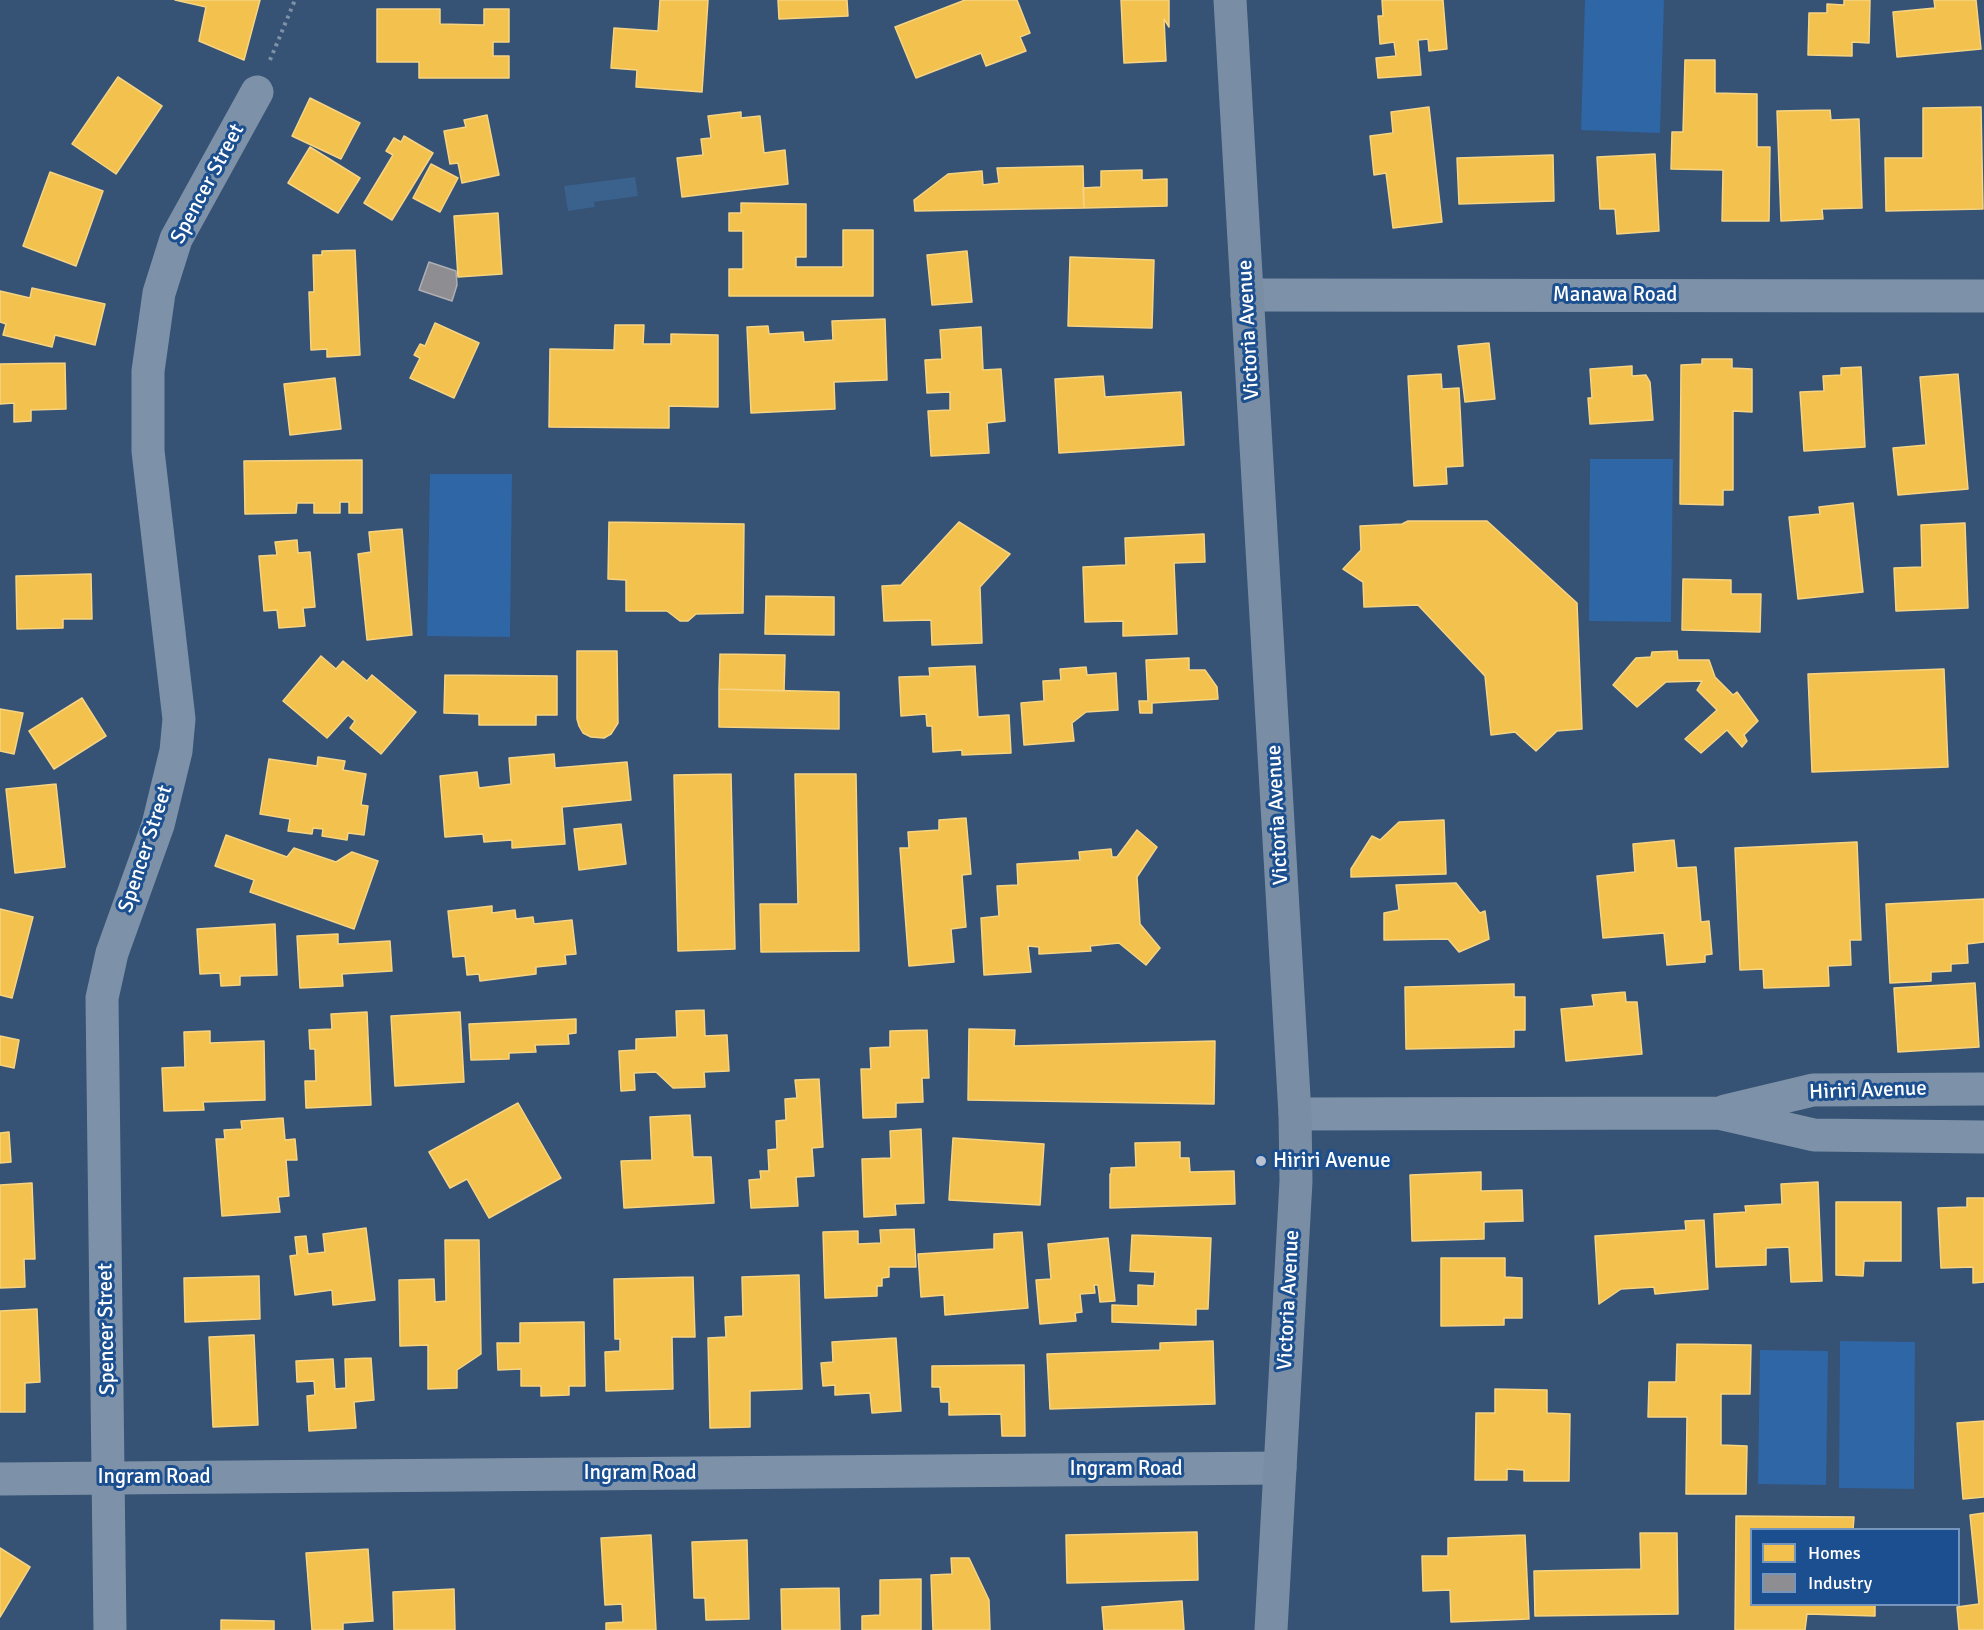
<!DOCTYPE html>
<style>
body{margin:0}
#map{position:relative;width:1984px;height:1630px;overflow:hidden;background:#365274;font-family:Signika,sans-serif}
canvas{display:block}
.legend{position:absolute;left:1750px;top:1528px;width:210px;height:78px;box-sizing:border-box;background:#1b4f8f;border:2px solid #7695bc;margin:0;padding:8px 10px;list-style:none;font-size:18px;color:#fff}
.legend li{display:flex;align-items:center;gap:12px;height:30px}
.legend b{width:30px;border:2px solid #7695bc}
</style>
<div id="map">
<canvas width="1984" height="1630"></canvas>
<ul class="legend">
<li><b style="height:16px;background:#f2c14e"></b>Homes</li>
<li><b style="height:16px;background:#8d8d92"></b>Industry</li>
</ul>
</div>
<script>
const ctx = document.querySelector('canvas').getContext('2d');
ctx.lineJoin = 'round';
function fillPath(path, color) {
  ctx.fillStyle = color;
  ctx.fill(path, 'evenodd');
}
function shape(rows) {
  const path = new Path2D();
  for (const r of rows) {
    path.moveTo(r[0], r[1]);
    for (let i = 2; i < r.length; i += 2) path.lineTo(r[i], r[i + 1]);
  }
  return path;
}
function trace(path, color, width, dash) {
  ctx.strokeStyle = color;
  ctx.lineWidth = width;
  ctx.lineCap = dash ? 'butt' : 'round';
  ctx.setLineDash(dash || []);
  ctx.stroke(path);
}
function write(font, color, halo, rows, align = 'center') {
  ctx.font = font + ' Signika,sans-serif';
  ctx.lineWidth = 6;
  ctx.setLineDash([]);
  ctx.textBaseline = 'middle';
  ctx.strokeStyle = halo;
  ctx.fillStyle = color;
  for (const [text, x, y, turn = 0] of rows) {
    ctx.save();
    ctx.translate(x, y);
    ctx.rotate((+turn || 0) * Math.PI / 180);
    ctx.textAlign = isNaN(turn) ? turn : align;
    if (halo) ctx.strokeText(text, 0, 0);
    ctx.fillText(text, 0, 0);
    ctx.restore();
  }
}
fillPath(shape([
 [1585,0,1664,0,1660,133,1581,130],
 [1590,459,1673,459,1671,622,1589,621],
 [430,474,512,474,510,637,427,636],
 [1840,1341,1915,1342,1914,1489,1839,1488],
 [1760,1350,1828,1351,1826,1485,1758,1484]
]), '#2f66a5');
fillPath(shape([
 [635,177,638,196,594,202,595,207,568,211,564,186]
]), '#3b618d');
const homes = shape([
 [175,0,260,0,244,60,199,41,206,7,175,0],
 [660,0,708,0,702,92,636,87,637,70,611,68,614,28,658,31,660,0],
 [778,0,847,0,848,16,779,19,778,0],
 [965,0,1017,0,1030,33,1020,37,1026,51,986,66,981,53,916,78,895,27,965,0],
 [1121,0,1169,0,1169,27,1164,19,1166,61,1124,63,1121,0],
 [1382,0,1443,0,1447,49,1429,51,1428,39,1418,40,1421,75,1378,78,1376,58,1396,56,1394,42,1380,44,1378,16,1383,16,1382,0],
 [1844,0,1870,0,1869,43,1852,42,1852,56,1808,55,1809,13,1827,13,1827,4,1844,5,1844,0],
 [1934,0,1976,0,1981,49,1897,57,1893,12,1935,8,1934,0],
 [377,9,440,9,440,24,484,25,484,9,509,9,509,42,493,42,493,56,509,56,509,78,419,78,419,62,377,62,377,9],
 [1685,60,1715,60,1715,93,1757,94,1757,147,1770,147,1769,221,1722,221,1723,170,1671,169,1672,132,1683,132,1685,60],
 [118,77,162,106,116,174,72,144,118,77],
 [310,98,360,123,341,159,292,136,310,98],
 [1429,107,1442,222,1393,228,1386,173,1374,175,1370,136,1393,133,1391,112,1429,107],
 [1981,107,1983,209,1886,211,1885,158,1923,158,1923,108,1981,107],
 [1830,110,1831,120,1859,119,1862,208,1822,209,1823,219,1781,221,1777,111,1830,110],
 [741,112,741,118,760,116,764,153,785,150,788,184,682,197,677,158,703,155,701,139,711,138,708,116,741,112],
 [487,115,499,175,462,183,458,163,450,164,444,131,466,127,464,120,487,115],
 [404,136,433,153,392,220,364,203,393,155,386,151,394,138,401,142,404,136],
 [310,147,360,178,338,213,288,183,310,147],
 [1655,154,1659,231,1617,234,1615,209,1600,209,1597,157,1655,154],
 [1553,155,1554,201,1459,204,1457,158,1553,155],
 [431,164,458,178,440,212,413,198,431,164],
 [1083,166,1084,208,915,211,914,200,948,174,982,171,983,185,999,183,997,168,1083,166],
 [1142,170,1142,180,1167,179,1167,206,1084,208,1083,188,1101,187,1101,171,1142,170],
 [50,172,103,191,76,266,23,246,50,172],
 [741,203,806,204,806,257,796,257,796,267,843,267,843,230,873,230,873,296,729,296,729,269,743,269,743,231,729,231,729,213,741,213,741,203],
 [498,213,502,274,458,277,454,216,498,213],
 [355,250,360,355,327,357,327,349,311,350,309,292,314,292,313,255,322,255,322,251,355,250],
 [967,251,972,302,932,305,927,255,967,251],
 [1070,257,1154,260,1152,328,1068,326,1070,257],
 [32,288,105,304,95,345,55,335,52,347,3,335,6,324,0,322,0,291,30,298,32,288],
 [885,319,887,380,834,382,835,409,751,413,747,327,768,326,769,334,803,332,804,342,833,340,832,321,885,319],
 [435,323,479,343,454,398,410,378,420,358,414,355,420,344,425,346,435,323],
 [615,325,644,325,643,344,671,344,671,334,718,335,718,407,669,406,669,428,549,427,550,349,614,350,615,325],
 [981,327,983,370,1001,369,1005,421,987,423,989,453,931,456,928,411,950,410,950,392,927,393,925,360,942,359,940,330,981,327],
 [1489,343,1495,399,1465,402,1458,346,1489,343],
 [1702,359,1732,359,1732,368,1752,369,1752,412,1733,411,1733,490,1723,490,1723,505,1680,504,1681,365,1702,364,1702,359],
 [65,363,66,409,31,410,31,421,14,422,14,403,0,404,0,364,65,363],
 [1632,366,1632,376,1646,375,1650,382,1653,420,1590,424,1588,398,1592,398,1590,369,1632,366],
 [1861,367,1865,447,1804,451,1800,392,1824,391,1823,376,1841,375,1841,368,1861,367],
 [1441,374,1442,389,1459,388,1463,466,1446,467,1447,484,1414,486,1408,376,1441,374],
 [1958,374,1968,489,1898,495,1893,448,1926,445,1920,377,1958,374],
 [1103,376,1105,397,1181,392,1184,445,1059,453,1055,379,1103,376],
 [335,378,341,429,290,435,284,384,335,378],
 [362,460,362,513,349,513,349,502,340,502,340,513,314,513,314,503,297,503,296,513,245,514,244,461,362,460],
 [1853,503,1863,592,1798,599,1789,517,1820,514,1819,507,1853,503],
 [1408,521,1487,521,1577,603,1582,729,1557,731,1536,751,1515,732,1491,735,1485,676,1418,605,1364,607,1363,582,1343,569,1361,550,1360,526,1402,524,1408,521],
 [609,522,744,524,743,613,696,614,688,621,680,621,667,611,626,611,626,580,608,579,609,522],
 [959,522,1010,554,980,587,982,643,932,645,931,620,884,621,882,586,901,585,959,522],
 [1965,523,1968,608,1896,611,1894,568,1922,567,1921,525,1965,523],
 [402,529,412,635,367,640,358,554,371,552,369,532,402,529],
 [1204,534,1205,562,1174,563,1177,634,1123,636,1123,621,1085,622,1083,567,1126,565,1125,538,1204,534],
 [297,540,298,553,310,552,315,607,303,608,305,626,279,628,277,610,264,611,259,556,277,555,275,542,297,540],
 [91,574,92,619,63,619,63,628,17,629,16,576,91,574],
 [1683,579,1731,580,1731,594,1761,594,1760,632,1682,630,1683,579],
 [766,596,834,597,834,635,765,634,766,596],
 [577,651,617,651,618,723,611,734,604,738,591,737,583,733,579,726,577,719,577,651],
 [1677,651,1678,660,1709,660,1715,677,1733,695,1737,692,1758,721,1744,735,1747,741,1742,747,1727,730,1701,753,1685,739,1717,710,1697,690,1702,681,1666,682,1637,707,1613,685,1636,658,1651,657,1652,652,1677,651],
 [720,654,785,655,784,691,719,689,720,654],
 [321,656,336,669,343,661,367,681,372,675,416,712,381,754,350,728,355,721,348,715,327,738,283,701,321,656],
 [1189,658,1189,670,1205,670,1217,687,1218,699,1152,703,1152,713,1140,713,1139,701,1148,701,1146,660,1189,658],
 [975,666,978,717,1009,715,1011,753,962,755,962,750,933,752,932,726,927,726,926,714,901,716,899,677,930,676,929,668,975,666],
 [1086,667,1087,675,1116,673,1118,710,1086,712,1072,723,1074,741,1024,745,1021,703,1044,701,1043,681,1061,680,1060,669,1086,667],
 [1944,669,1948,767,1812,772,1808,674,1944,669],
 [445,675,557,676,557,715,536,715,536,725,479,725,479,714,444,713,445,675],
 [719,689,839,692,839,729,719,727,719,689],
 [82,698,106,736,54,769,29,731,82,698],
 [0,709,23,713,14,754,0,751,0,709],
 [554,754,555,768,627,762,631,800,562,807,565,844,512,848,512,840,484,842,483,834,445,837,440,776,477,772,479,788,511,784,509,758,554,754],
 [318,757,345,761,343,770,366,774,361,805,368,806,364,835,348,833,347,840,322,836,323,829,313,828,312,834,288,831,290,819,260,814,269,759,317,766,318,757],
 [731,774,735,949,678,951,674,775,731,774],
 [795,774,856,774,859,951,761,952,760,904,798,904,795,774],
 [56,784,65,867,15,873,6,789,56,784],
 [966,818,971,874,962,875,966,927,951,929,954,962,909,966,900,848,909,848,908,832,939,830,939,820,966,818],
 [1444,820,1446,874,1351,877,1351,869,1372,836,1380,840,1399,822,1444,820],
 [621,824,626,864,579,870,574,829,621,824],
 [1137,830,1157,847,1137,877,1140,924,1160,948,1146,965,1119,943,1090,946,1091,951,1039,954,1039,947,1028,946,1031,972,984,975,981,918,999,916,997,886,1018,885,1017,864,1080,860,1079,852,1111,849,1112,857,1117,857,1137,830],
 [226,835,287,857,294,848,336,862,352,852,378,861,354,929,250,892,254,880,215,866,226,835],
 [1674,840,1677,868,1696,867,1701,922,1709,921,1712,954,1705,955,1705,962,1667,965,1664,933,1603,938,1597,876,1635,872,1633,844,1674,840],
 [1857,842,1861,940,1850,940,1851,965,1828,966,1829,986,1764,988,1763,969,1740,970,1735,848,1857,842],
 [1456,883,1480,913,1485,911,1489,939,1459,952,1448,939,1384,940,1384,913,1399,910,1396,885,1456,883],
 [1984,899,1984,942,1967,944,1968,963,1951,964,1951,971,1931,972,1931,981,1890,983,1886,904,1984,899],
 [492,906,492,913,515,910,516,919,533,917,534,924,572,920,576,954,565,955,566,964,536,967,536,974,480,981,479,974,467,975,465,956,453,957,448,911,492,906],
 [0,909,33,917,12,998,0,995,0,909],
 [275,924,277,975,240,976,240,985,221,986,220,973,200,974,197,929,275,924],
 [338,934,338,944,390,941,392,971,342,974,343,986,300,988,297,936,338,934],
 [1975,983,1979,1047,1898,1052,1894,988,1975,983],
 [1514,984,1514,997,1525,997,1525,1030,1514,1030,1514,1047,1406,1049,1405,987,1514,984],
 [1625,992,1626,1002,1637,1002,1642,1054,1566,1061,1561,1009,1594,1006,1592,995,1625,992],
 [704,1010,705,1036,727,1035,729,1071,704,1072,705,1087,673,1088,656,1072,634,1073,635,1090,621,1091,619,1051,636,1050,636,1039,677,1037,676,1011,704,1010],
 [367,1012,371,1105,306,1108,305,1081,316,1081,315,1049,310,1049,309,1030,332,1029,331,1014,367,1012],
 [460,1012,464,1082,395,1086,391,1016,460,1012],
 [576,1019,576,1033,568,1034,569,1044,535,1045,536,1052,509,1053,509,1059,471,1060,469,1024,576,1019],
 [969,1029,1015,1030,1014,1046,1215,1041,1214,1104,968,1100,969,1029],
 [927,1030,929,1078,922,1078,923,1102,896,1103,896,1117,863,1118,861,1069,871,1069,870,1048,890,1047,890,1031,927,1030],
 [210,1031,210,1043,264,1041,265,1100,203,1102,204,1110,164,1111,162,1068,185,1067,184,1032,210,1031],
 [0,1036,19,1040,14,1068,0,1065,0,1036],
 [819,1079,823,1147,812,1148,814,1176,796,1177,798,1206,751,1208,749,1180,761,1179,760,1171,769,1171,768,1150,777,1149,776,1121,786,1120,785,1099,797,1098,795,1080,819,1079],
 [518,1103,561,1178,489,1218,467,1179,450,1188,429,1152,518,1103],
 [690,1115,693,1157,711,1157,714,1203,624,1208,621,1161,652,1160,650,1117,690,1115],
 [283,1118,285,1140,295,1139,297,1160,286,1160,289,1196,278,1197,280,1212,222,1216,216,1139,225,1139,224,1130,242,1129,241,1121,283,1118],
 [921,1129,924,1203,895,1204,896,1215,864,1217,862,1159,891,1158,890,1131,921,1129],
 [9,1132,11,1162,0,1163,0,1133,9,1132],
 [953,1138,1044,1144,1040,1205,949,1200,953,1138],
 [1180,1142,1180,1158,1189,1158,1190,1172,1234,1171,1235,1204,1110,1208,1110,1174,1111,1174,1111,1168,1136,1167,1135,1143,1180,1142],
 [1481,1172,1481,1191,1522,1190,1523,1221,1484,1222,1484,1239,1412,1241,1410,1175,1481,1172],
 [1818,1182,1822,1281,1791,1282,1789,1247,1766,1248,1766,1265,1716,1267,1714,1214,1746,1212,1745,1206,1782,1204,1781,1184,1818,1182],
 [32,1183,35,1259,24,1259,25,1287,0,1288,0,1185,32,1183],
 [1967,1198,1984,1198,1984,1282,1973,1283,1973,1267,1941,1268,1938,1208,1967,1207,1967,1198],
 [1836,1202,1901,1202,1901,1261,1864,1261,1863,1276,1836,1275,1836,1202],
 [1704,1220,1708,1289,1655,1294,1654,1287,1621,1289,1599,1304,1595,1236,1686,1230,1685,1221,1704,1220],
 [366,1228,375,1300,333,1305,332,1290,295,1295,290,1256,297,1255,295,1237,306,1236,308,1254,325,1252,323,1234,366,1228],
 [914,1229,916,1267,889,1267,889,1277,882,1278,882,1286,877,1286,877,1296,825,1298,823,1232,858,1231,858,1244,881,1243,880,1230,914,1229],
 [1022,1232,1028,1308,945,1315,944,1295,921,1297,918,1254,994,1249,994,1234,1022,1232],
 [1132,1235,1211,1238,1208,1309,1196,1309,1196,1325,1112,1322,1112,1305,1138,1306,1138,1285,1154,1286,1155,1272,1130,1271,1132,1235],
 [1108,1238,1115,1301,1100,1302,1098,1285,1094,1285,1095,1293,1080,1294,1082,1312,1075,1313,1076,1321,1040,1324,1036,1280,1051,1279,1048,1244,1108,1238],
 [445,1240,479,1240,481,1354,457,1370,457,1388,428,1389,428,1345,400,1346,399,1280,434,1279,435,1302,446,1301,445,1240],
 [1441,1258,1505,1258,1505,1277,1522,1278,1522,1318,1504,1318,1504,1325,1441,1326,1441,1258],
 [799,1275,802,1389,750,1391,750,1427,710,1428,708,1338,726,1337,725,1317,743,1316,742,1277,799,1275],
 [259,1276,260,1319,185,1322,184,1278,259,1276],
 [693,1277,695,1337,672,1337,673,1389,606,1391,605,1352,620,1351,620,1339,615,1339,614,1279,693,1277],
 [37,1309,40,1382,25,1383,25,1412,0,1412,0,1311,37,1309],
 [584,1322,585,1386,569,1386,569,1395,541,1396,541,1386,521,1386,521,1369,498,1370,497,1343,520,1343,520,1323,584,1322],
 [254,1335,258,1425,213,1427,209,1337,254,1335],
 [896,1338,901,1411,872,1413,870,1393,835,1395,835,1385,823,1386,821,1363,833,1362,832,1342,896,1338],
 [1213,1341,1215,1404,1050,1409,1047,1354,1160,1350,1160,1343,1213,1341],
 [1677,1344,1751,1345,1750,1394,1721,1394,1721,1445,1747,1446,1746,1494,1686,1494,1687,1417,1648,1417,1649,1382,1676,1382,1677,1344],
 [371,1358,374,1400,354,1402,356,1428,309,1431,307,1396,315,1395,314,1381,297,1382,296,1361,333,1359,335,1389,346,1388,345,1359,371,1358],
 [1024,1365,1025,1436,1002,1436,1001,1414,949,1415,949,1402,941,1402,940,1387,932,1387,932,1366,1024,1365],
 [1495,1389,1547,1390,1547,1413,1570,1414,1569,1481,1524,1481,1524,1470,1507,1469,1507,1480,1475,1480,1476,1413,1495,1413,1495,1389],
 [1984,1421,1984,1497,1963,1499,1957,1423,1984,1421],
 [1984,1513,1984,1630,1959,1630,1957,1607,1979,1604,1970,1515,1984,1513],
 [1736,1516,1854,1517,1853,1530,1752,1530,1752,1604,1875,1604,1875,1616,1807,1614,1805,1630,1735,1630,1736,1516],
 [1197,1532,1198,1580,1067,1583,1066,1535,1197,1532],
 [1640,1533,1677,1533,1678,1614,1535,1616,1534,1571,1641,1569,1640,1533],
 [651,1535,656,1630,606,1630,606,1623,623,1622,622,1604,605,1605,601,1538,651,1535],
 [1525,1535,1529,1619,1451,1622,1450,1590,1423,1591,1422,1556,1448,1556,1448,1538,1525,1535],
 [747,1540,749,1619,706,1620,705,1598,694,1598,692,1542,747,1540],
 [0,1548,30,1567,0,1617,0,1548],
 [368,1549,373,1621,343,1623,343,1630,312,1630,306,1553,368,1549],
 [951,1558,969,1558,989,1600,990,1630,933,1630,931,1575,952,1574,951,1558],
 [921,1579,921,1630,862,1630,862,1616,880,1615,880,1580,921,1579],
 [839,1588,840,1630,782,1630,781,1589,839,1588],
 [454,1589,455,1630,394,1630,393,1592,454,1589],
 [1182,1601,1184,1630,1104,1630,1102,1607,1182,1601],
 [221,1620,274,1621,274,1630,221,1630,221,1620]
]);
fillPath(homes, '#f2c14e');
trace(homes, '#f6d483', 1.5);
const industry = shape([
 [429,262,456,271,457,285,452,301,419,290,429,262]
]);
fillPath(industry, '#8d8d92');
trace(industry, '#afafb3', 1.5);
trace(shape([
 [270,60,295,0]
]), '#7d92a8', 4, [3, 4.5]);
trace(shape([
 [1247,295,1984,296],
 [1725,1111,1813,1090,1984,1089],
 [1295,1114,1718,1113,1814,1135,1984,1137],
 [0,1479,1280,1468],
 [110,1630,102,998,112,953,158,825,176,751,179,719,148,451,148,371,159,293,176,239,257,92]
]), '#7d92a8', 33);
trace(shape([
 [1230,0,1295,1114,1296,1181,1271,1630]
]), '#798da4', 33);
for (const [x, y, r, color] of [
 [1261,1161,6,"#b9c2ce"]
]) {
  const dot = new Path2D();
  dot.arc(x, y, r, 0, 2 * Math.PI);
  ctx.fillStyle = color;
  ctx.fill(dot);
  trace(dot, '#1b4f8f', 2);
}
write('21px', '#fff', '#1b4f8f', [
 ["Spencer Street",208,184,-62],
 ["Manawa Road",1615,295],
 ["Victoria Avenue",1249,330,-93],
 ["Victoria Avenue",1278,815,-93],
 ["Spencer Street",146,849,-72],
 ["Hiriri Avenue",1868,1091,-2],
 ["Victoria Avenue",1289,1300,-87],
 ["Spencer Street",107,1329,-91],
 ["Ingram Road",1126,1469],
 ["Ingram Road",640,1473],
 ["Ingram Road",154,1477]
]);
write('21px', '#fff', '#1b4f8f', [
 ["Hiriri Avenue",1273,1161]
], 'left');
</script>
